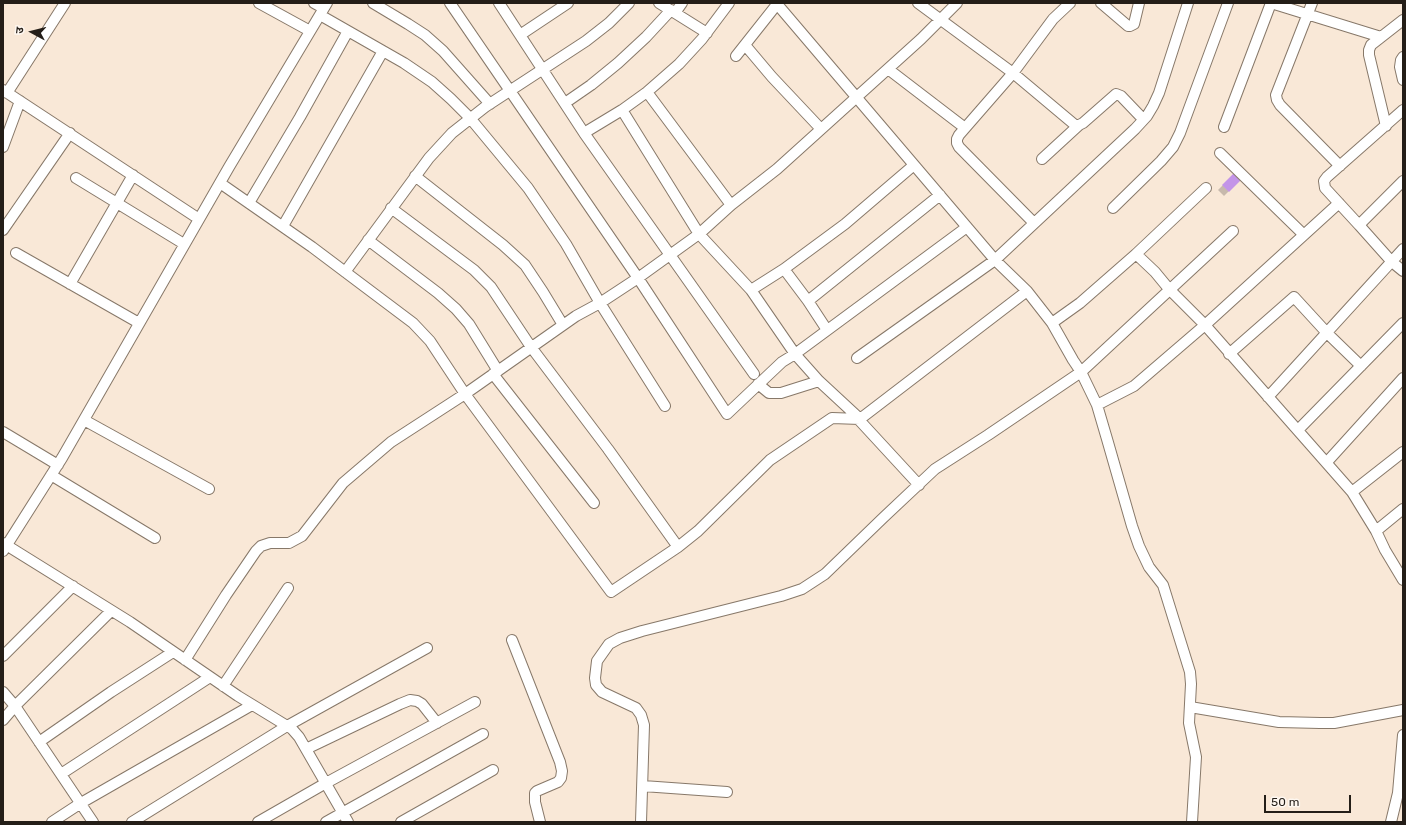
<!DOCTYPE html>
<meta charset="utf-8">
<style>
body{margin:0}
#map{position:relative;width:1406px;height:825px;overflow:hidden;background:#f9e8d7;font-family:Rubik,"Noto Sans Devanagari",sans-serif}
canvas{display:block}
.frame{position:absolute;inset:0;border:4px solid #241e18;pointer-events:none}
.north{position:absolute;left:12px;top:12px;width:40px;height:40px;-webkit-text-stroke:3px #fef7f0;paint-order:stroke;rotate:277deg;font-size:11px;font-weight:700;line-height:16px;text-align:center;color:#241e18}
.north::after{content:'';display:block;margin:auto;width:14px;height:18px;background:#241e18;clip-path:polygon(50% 0,100% 100%,50% 72%,0 100%)}
.scale{position:absolute;left:1264px;top:795px;width:87px;height:18px;box-sizing:border-box;border:2px solid #241e18;border-top:0;padding-left:5px;font-size:12px;line-height:14px;white-space:nowrap;color:#241e18;-webkit-text-stroke:3px #fef7f0;paint-order:stroke}
</style>
<div id="map">
<canvas width="1406" height="825"></canvas>
<div class="frame"></div>
<div class="north">उ</div>
<div class="scale">50 m</div>
</div>
<script>
const ctx = document.querySelector('canvas').getContext('2d');
ctx.lineJoin = 'round';
function fillPath(path, color) {
  ctx.fillStyle = color;
  ctx.fill(path, 'evenodd');
}
function shape(rows) {
  const path = new Path2D();
  for (const r of rows) {
    path.moveTo(r[0], r[1]);
    for (let i = 2; i < r.length; i += 2) path.lineTo(r[i], r[i + 1]);
  }
  return path;
}
function trace(path, color, width, dash) {
  ctx.strokeStyle = color;
  ctx.lineWidth = width;
  ctx.lineCap = dash ? 'butt' : 'round';
  ctx.setLineDash(dash || []);
  ctx.stroke(path);
}
fillPath(shape([
 [1237,171,1243,177,1224,196,1218,190]
]), '#0003');
fillPath(shape([
 [1237,170,1244,177,1229,192,1222,185]
]), '#c394e8');
const street = shape([
 [259,3,310,31],
 [314,3,323,8],
 [373,3,408,24,425,35,443,51,490,104],
 [450,3,638,278,727,414,782,362,795,354,967,227],
 [499,3,584,133,754,374],
 [659,3,707,33],
 [918,3,1013,73,1075,125,1079,125,1083,123,1116,94,1121,96,1143,119],
 [1101,3,1128,26,1130,26,1134,24,1139,3],
 [1271,3,1381,37],
 [1312,3,1276,95,1277,100,1280,105,1340,166],
 [777,4,995,260,1027,291,1052,323],
 [675,13,682,3],
 [320,15,404,63,432,82,451,99,470,118,528,188,566,244,600,303,665,406],
 [520,35,568,3],
 [745,45,772,77,821,129],
 [736,56,778,3],
 [1403,57,1401,60,1400,67,1403,80],
 [888,69,965,128],
 [3,90,199,219],
 [647,92,731,205],
 [7,93,65,3],
 [565,103,591,85,618,63,646,37,671,10],
 [622,110,699,234,751,290,795,354,819,381,860,419,860,421,919,485],
 [1386,126,1369,55,1369,50,1371,45,1403,20],
 [1224,127,1271,3],
 [584,133,622,110,647,92,679,64,702,39,729,3],
 [3,147,20,101],
 [1220,153,1304,235],
 [1042,159,1079,125],
 [415,176,503,245,525,265,543,292,563,325],
 [76,178,184,244],
 [1403,181,1359,225,1392,262,1403,271],
 [220,183,312,247,413,323,430,341,465,394,611,592,678,547,698,531,770,460,832,418,860,419,1027,291],
 [249,203,300,117,348,31],
 [391,208,474,270,491,287,531,347,608,449,678,547],
 [1113,208,1161,161,1173,147,1180,133,1228,3],
 [1034,223,959,147,957,143,957,139,959,135,1013,73,1053,19,1070,3],
 [1359,225,1325,188,1324,181,1327,177,1403,110],
 [283,226,383,51],
 [3,230,70,133],
 [368,240,438,293,456,309,469,324,498,371],
 [16,253,139,323],
 [1136,254,1206,188],
 [784,269,808,301,827,330],
 [345,272,429,158,452,133,485,107,586,41,609,23,629,3],
 [70,284,133,175],
 [751,290,784,269,845,224,914,165],
 [808,301,940,195],
 [1229,354,1294,297,1327,333,1361,366],
 [857,358,995,260,1135,129,1147,116,1153,106,1159,93,1188,3],
 [493,374,594,503],
 [758,384,769,393,781,393,819,381],
 [1268,397,1403,249],
 [1097,405,1134,386,1205,325,1339,203],
 [84,420,209,489],
 [1298,430,1403,323],
 [3,432,58,465],
 [1327,462,1403,378],
 [51,475,155,538],
 [1352,492,1403,452],
 [1376,531,1403,509],
 [3,543,130,622,238,696,292,729,299,737,348,822],
 [3,551,62,458,229,167,327,3],
 [512,640,560,762,562,771,561,778,558,782,537,791,535,793,535,802,540,822],
 [3,656,73,586],
 [185,660,226,595,256,551,261,546,270,543,289,543,302,536,343,483,391,442,465,394,576,316,600,303,638,278,699,234,731,205,777,169,921,39,957,3],
 [223,686,288,588],
 [3,692,15,706,93,822],
 [1190,707,1279,722,1320,723,1334,723,1403,710],
 [3,720,15,706,111,611],
 [39,742,111,692,173,652],
 [306,749,400,704,410,700,417,701,422,704,437,723],
 [61,774,210,677],
 [643,786,727,792],
 [52,822,81,803,252,705],
 [132,822,287,726,427,648],
 [258,822,326,783,475,702],
 [326,822,483,734],
 [401,822,493,770],
 [641,822,644,725,641,715,636,708,602,692,596,685,595,678,597,661,609,644,620,638,642,631,781,596,802,589,825,574,884,517,935,469,988,435,1081,372,1073,360,1052,323,1080,303,1136,254,1155,272,1169,289,1205,325,1352,492,1376,531,1385,550,1403,580],
 [1192,822,1196,757,1189,723,1191,684,1190,672,1163,585,1149,567,1139,546,1132,526,1107,439,1097,405,1081,372,1233,231],
 [1391,822,1398,793,1403,735]
]);
trace(street, '#877869', 12);
trace(street, '#fff', 10);
</script>
